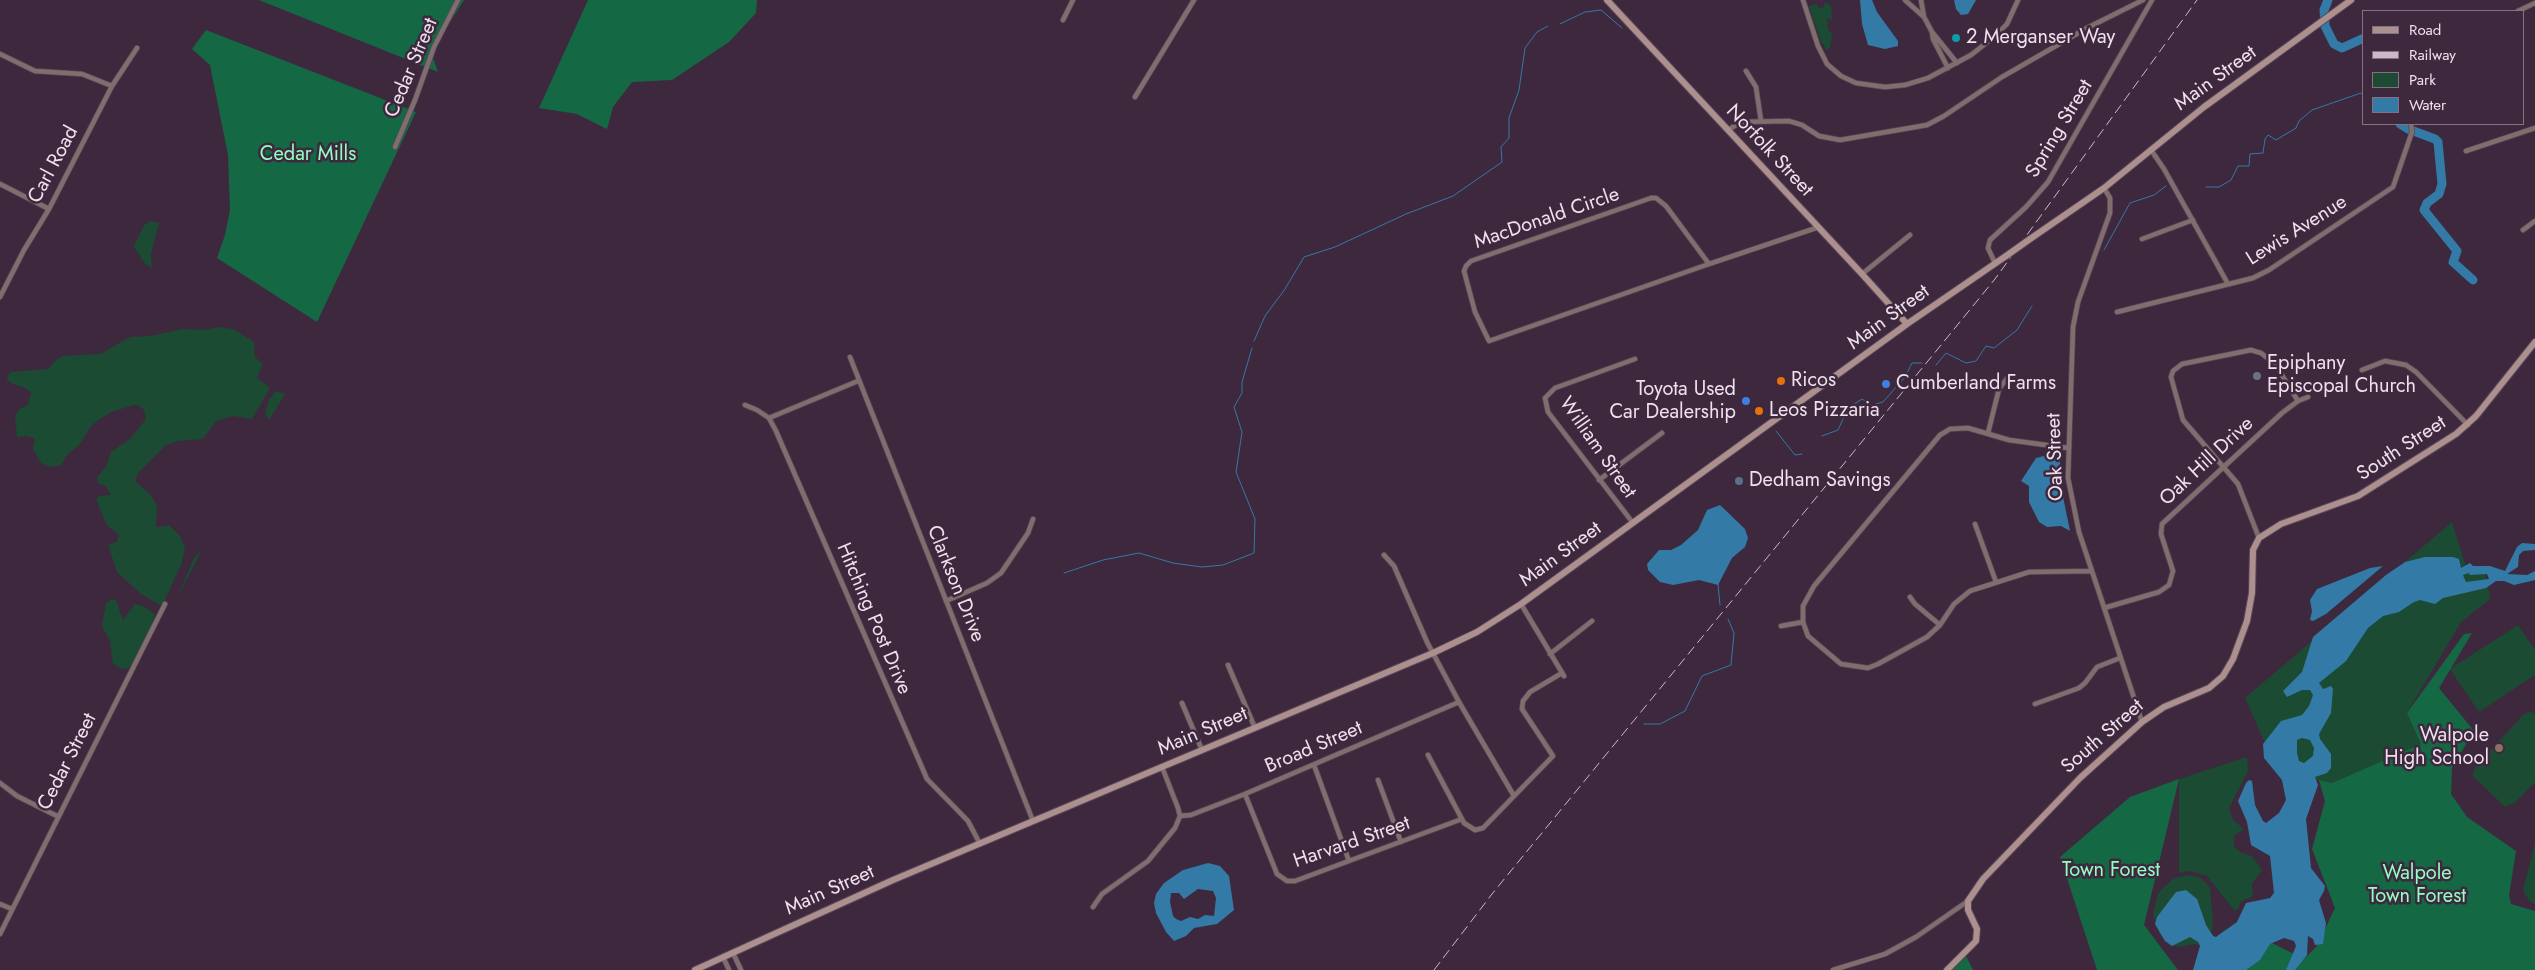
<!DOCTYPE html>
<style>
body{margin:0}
#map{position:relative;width:2535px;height:970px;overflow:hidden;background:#3e283d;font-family:Jost,sans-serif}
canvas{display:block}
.legend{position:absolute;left:2362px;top:10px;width:162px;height:115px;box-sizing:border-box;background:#3e283d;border:1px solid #847283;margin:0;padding:6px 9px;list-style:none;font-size:15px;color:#eee0ed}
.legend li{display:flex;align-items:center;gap:10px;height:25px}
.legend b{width:25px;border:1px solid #847283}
</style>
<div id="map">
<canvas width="2535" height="970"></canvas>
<ul class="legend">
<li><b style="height:6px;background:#ac908e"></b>Road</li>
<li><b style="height:6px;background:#c9b9c8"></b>Railway</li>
<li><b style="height:14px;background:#1b4b33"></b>Park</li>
<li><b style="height:14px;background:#337aa6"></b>Water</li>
</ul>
</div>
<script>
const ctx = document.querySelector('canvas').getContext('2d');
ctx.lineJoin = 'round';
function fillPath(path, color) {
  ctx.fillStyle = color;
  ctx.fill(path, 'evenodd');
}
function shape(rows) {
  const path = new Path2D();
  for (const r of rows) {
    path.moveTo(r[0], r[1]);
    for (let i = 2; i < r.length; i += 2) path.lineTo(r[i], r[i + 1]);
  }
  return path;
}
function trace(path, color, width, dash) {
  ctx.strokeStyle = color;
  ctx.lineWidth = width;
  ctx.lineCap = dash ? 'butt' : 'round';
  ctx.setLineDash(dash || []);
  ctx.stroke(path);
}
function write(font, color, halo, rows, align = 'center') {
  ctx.font = font + ' Jost,sans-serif';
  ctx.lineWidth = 5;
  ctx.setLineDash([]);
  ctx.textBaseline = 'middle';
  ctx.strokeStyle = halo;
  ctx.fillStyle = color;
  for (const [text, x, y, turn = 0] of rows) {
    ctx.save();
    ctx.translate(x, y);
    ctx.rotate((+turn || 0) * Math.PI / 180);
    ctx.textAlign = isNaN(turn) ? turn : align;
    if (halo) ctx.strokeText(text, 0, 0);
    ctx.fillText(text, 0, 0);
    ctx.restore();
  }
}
fillPath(shape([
 [1825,2,1831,5,1832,20,1827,18,1828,30,1832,33,1830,48,1827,50,1821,42,1809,6,1817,4,1818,8,1824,7],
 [151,221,159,223,151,254,152,268,145,264,134,246,144,225],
 [218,327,233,329,254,342,255,357,263,364,257,378,270,388,252,419,233,416,216,421,203,439,178,441,166,445,138,473,135,481,151,495,157,506,156,527,169,525,180,536,185,548,181,565,164,602,160,605,141,594,117,572,108,545,117,542,119,535,107,525,96,500,99,496,111,495,105,486,98,483,97,477,106,467,111,452,130,439,146,419,144,410,140,406,134,405,111,412,100,419,92,425,79,445,68,454,61,465,51,467,41,463,33,449,35,439,28,436,17,437,15,416,19,409,28,405,31,392,25,388,11,383,7,379,8,375,11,372,48,369,57,359,63,356,100,354,130,337,150,336,183,329,204,330],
 [276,391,285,394,269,420,265,414,269,400],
 [2452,522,2465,564,2486,575,2490,599,2461,622,2407,713,2421,744,2332,783,2278,772,2245,698],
 [203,548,176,600,194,558],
 [112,599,116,600,123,620,135,604,143,606,155,614,148,636,133,663,127,669,120,668,113,664,110,641,102,626,106,603],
 [2518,625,2535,650,2535,675,2479,712,2450,669],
 [2531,711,2535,714,2535,782,2516,802,2505,807,2472,775,2476,766,2523,715],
 [2247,757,2248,771,2229,808,2233,820,2244,829,2234,836,2234,847,2242,853,2252,856,2262,870,2252,884,2253,896,2240,902,2239,908,2235,911,2207,876,2189,871,2179,873,2179,779],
 [2535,843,2535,904,2531,903,2523,891],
 [2190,875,2201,878,2210,887,2213,923,2211,933,2216,937,2225,929,2226,939,2194,938,2200,946,2195,944,2178,947,2165,941,2159,933,2153,914,2158,893,2174,878]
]), '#1b4b33');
fillPath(shape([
 [259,0,464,0,431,52,438,72],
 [588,0,757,0,756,13,729,42,672,80,632,82,613,107,607,129,577,114,539,108],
 [206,30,416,112,317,322,217,258,225,235,230,210,228,155,210,65,192,49],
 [2472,633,2439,688,2474,731,2452,768,2451,794,2467,817,2516,851,2509,895,2511,904,2535,911,2535,970,2200,970,2266,940,2304,959,2317,946,2335,908,2312,849,2325,801,2319,780,2332,783,2421,744,2407,713,2464,634],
 [2179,779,2144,925,2178,970,2097,970,2060,857,2130,797],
 [1965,954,1973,970,1947,970]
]), '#146944');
fillPath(shape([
 [1860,0,1872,0,1877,12,1898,41,1898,46,1885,49,1868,45,1862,24],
 [1954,0,1976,0,1968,14,1961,15,1956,9],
 [2052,454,2060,459,2060,482,2070,531,2061,526,2047,527,2039,522,2029,502,2029,486,2021,481,2036,458],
 [1720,505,1745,529,1748,538,1745,547,1732,558,1718,585,1699,580,1673,585,1660,582,1648,570,1647,564,1659,550,1671,550,1681,545,1698,530,1707,510],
 [2522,543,2535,544,2535,550,2523,551,2519,555,2518,567,2507,574,2527,575,2535,571,2535,580,2514,585,2504,581,2496,581,2486,588,2443,598,2435,604,2420,600,2414,602,2399,612,2383,616,2368,628,2346,661,2319,683,2323,689,2331,686,2333,689,2331,713,2319,734,2320,739,2331,754,2331,768,2327,773,2315,777,2318,785,2306,819,2311,868,2325,886,2324,891,2319,900,2326,923,2323,944,2315,945,2313,939,2308,936,2307,955,2295,970,2286,970,2296,946,2294,941,2284,938,2270,944,2260,960,2246,970,2193,970,2200,946,2198,942,2190,937,2172,946,2165,941,2155,924,2157,917,2176,892,2186,890,2197,899,2206,925,2213,936,2216,937,2237,922,2246,903,2270,898,2274,893,2270,856,2251,845,2247,822,2238,801,2246,783,2249,780,2252,781,2255,805,2263,821,2266,823,2279,813,2286,800,2282,780,2264,758,2263,744,2281,721,2302,715,2309,706,2313,695,2310,690,2302,690,2287,697,2283,691,2302,672,2313,637,2386,575,2405,562,2425,557,2453,557,2459,559,2461,568,2470,563,2473,566,2490,566,2505,571,2517,547],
 [2469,573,2470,575,2487,574,2489,579,2466,582,2463,575],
 [2302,738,2310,740,2314,748,2313,756,2304,763,2299,761,2297,753,2297,740],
 [2383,566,2326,614,2313,621,2310,620,2312,611,2310,600,2317,589,2370,568],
 [1208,863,1220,866,1229,876,1234,910,1217,924,1194,928,1186,936,1174,941,1166,932,1156,913,1154,903,1156,894,1164,883,1183,870],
 [1198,889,1213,891,1216,898,1214,916,1205,915,1198,919,1190,917,1181,921,1176,919,1173,916,1170,902,1171,893,1179,893,1184,899]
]), '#337aa6');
trace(shape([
 [1560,24,1585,12,1601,10,1622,28],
 [2206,187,2219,187,2231,180,2238,166,2249,166,2250,154,2263,153,2265,139,2268,135,2276,140,2296,128,2299,121,2312,110,2361,93,2364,95],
 [2104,250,2130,203,2154,195,2166,186],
 [1254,341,1265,316,1285,289,1304,257,1335,247,1406,214,1453,196,1502,162,1501,147,1509,138,1509,118,1519,90,1525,48,1537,32,1548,26],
 [1936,365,1946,353,1966,363,1976,361,1986,346,1994,348,2017,330,2032,306],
 [1776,431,1795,455,1802,454],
 [1822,436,1838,430,1848,408,1862,399,1872,405,1883,402,1905,377,1912,363,1922,363],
 [1064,573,1103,560,1139,553,1173,563,1202,567,1223,565,1254,553,1255,519,1236,472,1242,432,1234,407,1242,393,1242,382,1252,348],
 [1718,584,1720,605],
 [1644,724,1660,724,1685,711,1702,676,1731,665,1734,633,1728,619]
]), '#337aa6', 1);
trace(shape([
 [2328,0,2324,10,2325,26,2334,44,2342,48,2364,38],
 [2400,124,2408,129,2435,139,2438,142,2442,184,2439,194,2427,203,2424,210,2457,251,2453,262,2473,280]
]), '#337aa6', 9);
const street = shape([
 [1803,0,1818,46,1827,64,1841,76,1856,83,1885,87,1905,85,1928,78,1971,55,1994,37,2007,24,2018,0],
 [1905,0,1924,17,1932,32,1957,63],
 [1921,0,1924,17],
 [2518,11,2535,3],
 [1063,20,1073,0],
 [1932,32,1933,39,1948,68],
 [0,54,35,71,82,74,112,86],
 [1746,71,1756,87,1761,121],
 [1135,97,1194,0],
 [1728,130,1741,122,1789,121,1802,125,1819,136,1840,140,1927,125,1944,116,2002,77,2087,28,2143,0],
 [395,147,415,100,434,47,458,0],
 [2151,150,2164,169,2228,284],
 [2466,151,2535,128],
 [0,184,49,209],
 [2104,188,2110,198,2110,213,2078,302,2073,327,2068,478,2079,532,2142,722],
 [2523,230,2535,221],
 [2142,239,2193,220],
 [1995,263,1988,248,1990,240,2026,207,2048,182,2152,0],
 [1709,264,1489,341,1475,312,1464,271,1466,266,1471,261,1651,198,1656,198,1666,206,1709,264,1819,227],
 [1862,274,1910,235],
 [0,297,24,250,49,209,112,86,137,48],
 [2117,312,2253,278,2269,270,2393,187,2412,132,2411,124],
 [850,357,1033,821],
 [2362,370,2385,361,2406,365,2416,372,2468,425],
 [745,405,757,410,769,418,776,431,927,779,968,821,980,844],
 [769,418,858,381],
 [1988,433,1999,389,2008,377],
 [2068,448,2009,440,1968,428,1950,429,1940,435,1814,586,1803,606,1803,622,1808,636,1841,664,1868,668,1878,664,1927,637,1940,625,1954,604,1970,591,2029,572,2092,571],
 [1599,480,1662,433],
 [1633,523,1548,412,1545,398,1555,388,1635,359],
 [1975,524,1996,582],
 [2259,538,2238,484,2183,420,2171,377,2173,371,2182,364,2251,350,2261,353,2275,364,2298,401],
 [1384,555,1394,566,1427,642,1459,702,1514,796],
 [1910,597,1915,604,1940,625],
 [946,601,987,583,1001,573,1028,533,1033,519],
 [1521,604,1564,676],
 [2104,608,2159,592,2169,585,2173,571,2161,534,2162,524,2282,413,2298,401,2308,397],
 [1781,626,1803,622],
 [1550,654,1592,621],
 [1228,665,1255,728],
 [1182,703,1202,750],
 [2035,704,2079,688,2085,683,2097,667,2120,658],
 [1428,755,1464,823,1475,830,1483,828,1553,756,1522,709,1523,701,1530,692,1562,673],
 [1314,765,1349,861],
 [1378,780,1401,842],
 [0,783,17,796,57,816],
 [1245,794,1277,874,1287,881,1295,881,1462,819],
 [1180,816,1191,815,1245,794,1459,702],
 [0,904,12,909],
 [1093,907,1102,894,1148,861,1175,828,1180,816,1178,808,1162,767],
 [0,934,165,604],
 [733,953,741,970],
 [723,957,729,970],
 [1833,970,1885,954,1916,937,1968,901]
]);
const secondary = shape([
 [1607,0,1862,274,1907,324],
 [2030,239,2104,188,2204,107,2351,0],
 [695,970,893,880,1433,653,1477,632,1521,604,1907,324,2006,256],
 [1947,970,1976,941,1977,929,1968,910,1968,901,1983,879,2080,778,2142,722,2164,707,2209,688,2223,676,2233,659,2247,621,2252,593,2253,550,2259,538,2281,524,2358,496,2456,434,2476,416,2535,342]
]);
trace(street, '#5a4559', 6);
trace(secondary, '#5a4559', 8);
trace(street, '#7f6e6d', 4.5);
trace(secondary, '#ac908e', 6);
trace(shape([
 [1434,970,1492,894,1995,279,2197,0]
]), '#c9b9c8', 1, [10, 5]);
const secondaryBridge = shape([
 [2006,256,2030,239]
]);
trace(secondaryBridge, '#5a4559', 8, []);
trace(secondaryBridge, '#ac908e', 6);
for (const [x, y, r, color] of [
 [1956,38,5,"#0f9aa8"],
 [2257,376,5,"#6b7280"],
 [1781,381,5,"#e8710a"],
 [1886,384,5,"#3f7fe0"],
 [1746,401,5,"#3f7fe0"],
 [1759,411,5,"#e8710a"],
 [1739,481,5,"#5c6f8a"],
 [2499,748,5,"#8d6e63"]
]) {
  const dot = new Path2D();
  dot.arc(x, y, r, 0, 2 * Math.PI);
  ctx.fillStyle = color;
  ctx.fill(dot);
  trace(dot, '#3e283d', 2);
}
write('20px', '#eee0ed', '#3e283d', [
 ["2 Merganser Way",1966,38],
 ["Epiphany",2267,364],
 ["Episcopal Church",2267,387],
 ["Ricos",1791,381],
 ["Cumberland Farms",1896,384],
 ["Toyota Used",1736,390,"right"],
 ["Car Dealership",1736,413,"right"],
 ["Leos Pizzaria",1769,411],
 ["Dedham Savings",1749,481],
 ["Walpole",2489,736,"right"],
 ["High School",2489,759,"right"]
], 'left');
write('20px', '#eee0ed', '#3e283d', [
 ["Cedar Street",412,68,-67],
 ["Main Street",2216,79,-36],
 ["Spring Street",2060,129,-59],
 ["Norfolk Street",1769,151,47],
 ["Carl Road",54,165,-62],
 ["MacDonald Circle",1547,219,-19],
 ["Lewis Avenue",2297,231,-32],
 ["Main Street",1889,318,-36],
 ["William Street",1597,448,55],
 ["South Street",2402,449,-33],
 ["Oak Street",2056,457,-92],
 ["Oak Hill Drive",2207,462,-43],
 ["Main Street",1561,555,-36],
 ["Clarkson Drive",955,584,68],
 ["Hitching Post Drive",873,619,67],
 ["Main Street",1203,732,-23],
 ["South Street",2103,737,-41],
 ["Broad Street",1314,748,-23],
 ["Cedar Street",68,762,-63],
 ["Harvard Street",1352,843,-19],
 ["Main Street",830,891,-24]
]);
write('20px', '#93fec4', '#3e283d', [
 ["Cedar Mills",308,155],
 ["Town Forest",2111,871],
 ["Walpole",2417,874],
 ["Town Forest",2417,897]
]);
</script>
